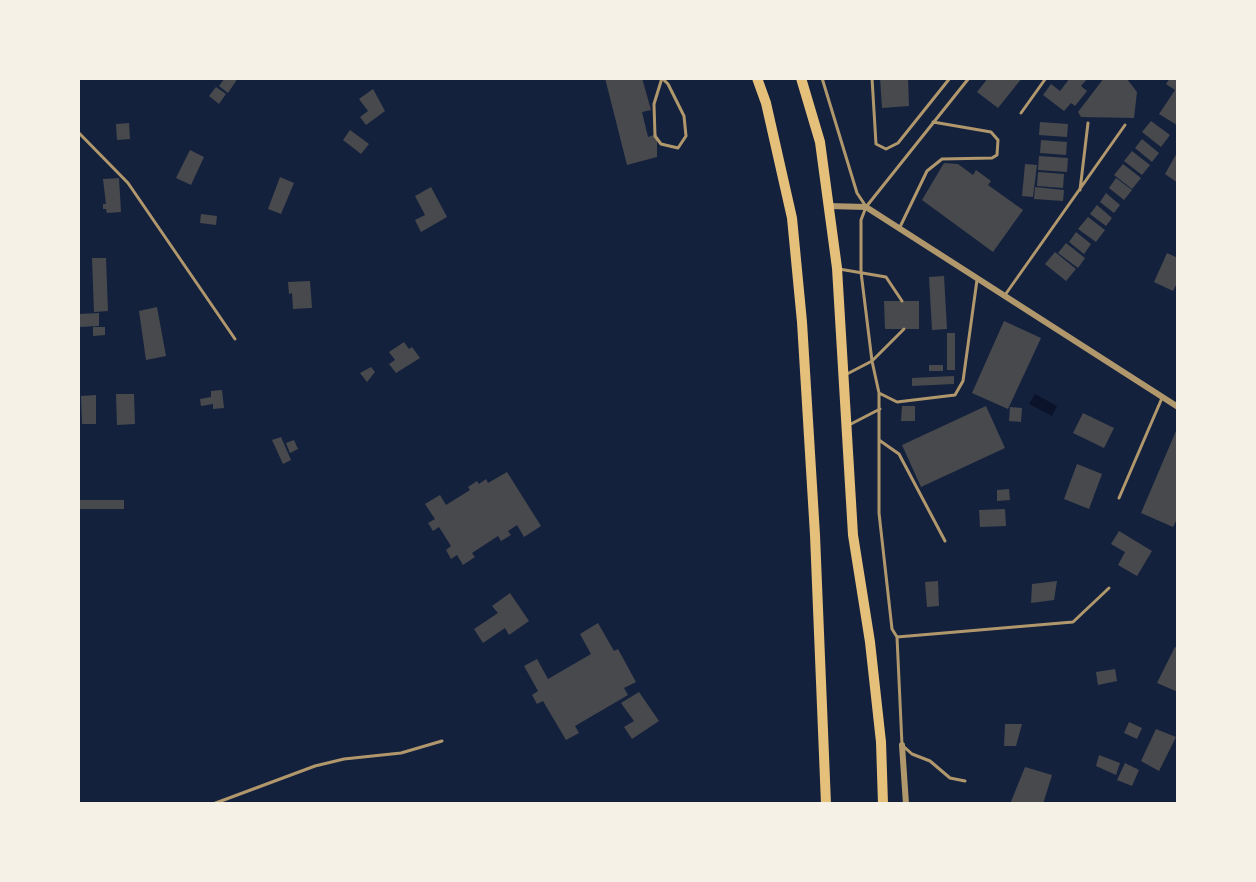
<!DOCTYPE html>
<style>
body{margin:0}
#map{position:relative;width:1256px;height:882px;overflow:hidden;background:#14213d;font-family:"Work Sans",sans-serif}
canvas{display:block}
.frame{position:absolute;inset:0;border:80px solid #f6f1e7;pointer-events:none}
</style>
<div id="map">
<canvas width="1256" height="882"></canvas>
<div class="frame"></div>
</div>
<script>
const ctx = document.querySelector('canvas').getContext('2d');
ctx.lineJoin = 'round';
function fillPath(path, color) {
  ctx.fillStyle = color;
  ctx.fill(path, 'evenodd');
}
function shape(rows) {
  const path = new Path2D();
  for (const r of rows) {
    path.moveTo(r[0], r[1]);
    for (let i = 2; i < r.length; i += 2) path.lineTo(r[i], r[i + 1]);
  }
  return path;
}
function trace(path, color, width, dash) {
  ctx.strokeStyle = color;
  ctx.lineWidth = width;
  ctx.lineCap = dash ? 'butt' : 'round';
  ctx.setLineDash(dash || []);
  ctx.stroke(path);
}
fillPath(shape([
 [1035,394,1057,406,1052,416,1029,404]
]), '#0b132b');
fillPath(shape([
 [225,78,238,78,228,93,219,86],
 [605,78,642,78,651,110,642,112,648,137,657,134,657,157,627,165],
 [880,78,908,78,909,106,882,108],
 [988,78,1022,78,998,108,977,92],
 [1070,78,1088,78,1081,86,1087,91,1075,106,1071,103,1064,111,1043,95,1051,84,1060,91],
 [1104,78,1127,79,1137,92,1134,118,1081,117,1078,112],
 [1170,78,1178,78,1177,125,1159,114,1175,90,1166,84],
 [216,87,226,94,219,104,209,96],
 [373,89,385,111,366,125,360,117,368,111,359,99],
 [1151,121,1170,135,1161,147,1142,132],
 [1040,122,1068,124,1067,137,1039,135],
 [129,123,130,139,117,140,116,124],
 [350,130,369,144,361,154,343,140],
 [1142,139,1159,153,1152,162,1135,148],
 [1041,140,1067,142,1066,155,1040,153],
 [190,150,204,157,191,185,176,178],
 [1132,151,1150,165,1142,175,1124,161],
 [1178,151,1178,183,1165,174],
 [1039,156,1068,158,1067,172,1038,170],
 [944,163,958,164,973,175,976,170,991,181,988,185,1023,210,993,252,922,200],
 [1025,164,1037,165,1033,197,1022,196],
 [1123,164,1141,178,1132,189,1114,175],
 [1038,172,1064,174,1063,188,1037,186],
 [280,177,294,183,281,214,268,209],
 [119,178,121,212,107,213,106,209,103,209,103,204,106,204,103,179],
 [1116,178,1132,190,1124,200,1109,188],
 [431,187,447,217,421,232,415,220,425,215,415,196],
 [1035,187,1064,190,1063,201,1034,199],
 [1106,193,1120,205,1114,213,1100,202],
 [1097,205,1112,218,1106,226,1090,214],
 [201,214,217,216,216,225,200,223],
 [1088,217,1105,230,1096,242,1078,229],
 [1076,232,1091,244,1084,254,1069,242],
 [1066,243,1085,258,1078,268,1058,253],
 [1055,252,1076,269,1066,281,1045,264],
 [1167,253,1178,258,1178,281,1173,291,1154,282],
 [92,258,106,258,108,311,94,312],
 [944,276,947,329,932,330,929,277],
 [310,281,312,308,293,309,292,293,289,294,288,282],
 [884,301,919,301,919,329,885,329],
 [157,307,166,356,146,360,139,311],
 [99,313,99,326,78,327,78,314],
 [1004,321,1041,338,1008,409,972,393],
 [93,327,105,327,105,335,93,336],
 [947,333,955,333,955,370,947,370],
 [404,342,409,349,412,347,420,358,396,373,389,364,395,360,389,352],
 [929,365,943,365,943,371,929,371],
 [371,367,375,372,367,382,360,373],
 [954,376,954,384,912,386,912,378],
 [222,390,224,408,213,409,213,404,201,406,200,399,211,397,211,391],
 [116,394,134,394,135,424,117,425],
 [96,395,96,424,82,424,81,396],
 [902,406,915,406,915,421,901,421],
 [986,406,1005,448,921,487,902,445],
 [1010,407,1022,408,1021,422,1009,421],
 [1083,413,1114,428,1104,448,1073,433],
 [1176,431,1178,432,1178,517,1173,527,1141,513],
 [281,437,291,460,283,464,272,440],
 [294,440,298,449,290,453,286,443],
 [1077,464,1102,474,1089,509,1064,499],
 [507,472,541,526,524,537,517,525,508,531,511,535,501,541,498,536,472,553,475,557,463,565,457,555,451,559,446,550,451,546,439,527,433,531,428,523,435,519,425,504,440,495,446,505,470,490,468,487,477,481,479,484,486,479,488,483],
 [1009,489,1010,500,997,501,997,490],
 [78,500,124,500,124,509,78,509],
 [1005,509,1006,526,980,527,979,510],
 [1119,531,1152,551,1137,576,1118,565,1125,552,1111,544],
 [938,581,939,606,927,607,925,582],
 [1057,581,1054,600,1031,603,1032,584],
 [510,593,529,621,509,635,505,628,483,643,474,629,498,613,492,606],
 [598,623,614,651,618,649,636,682,624,688,628,695,575,726,579,733,566,740,543,701,537,704,532,695,538,691,524,666,537,659,548,679,591,654,580,634],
 [1175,647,1178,648,1178,692,1157,683],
 [1115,669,1117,681,1098,685,1096,672],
 [639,692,659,721,632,739,624,727,634,721,621,703],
 [1129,722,1142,728,1137,739,1124,733],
 [1005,724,1022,724,1016,746,1004,746],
 [1156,729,1176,737,1159,771,1141,761],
 [1099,755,1120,763,1116,775,1096,766],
 [1125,763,1139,770,1132,786,1117,780],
 [1025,767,1052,775,1043,804,1010,804]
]), '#48494c');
trace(shape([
 [662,78,668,84,684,116,686,136,678,148,661,144,655,136,654,104,662,78],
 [822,78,857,193,865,205],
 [872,78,876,144,886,149,898,143,950,78],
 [969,78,866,207,861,220,861,272,872,361,879,393,897,402,955,395,963,381,977,280],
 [1021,113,1046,78],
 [78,132,128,183,235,339],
 [1080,190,1088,123],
 [899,229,927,171,942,159,992,158,997,155,998,140,991,132,933,122],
 [839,269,886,277,902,301],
 [1005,295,1125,125],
 [847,374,872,361,904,329],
 [879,393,879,513,892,629,897,637,1073,622,1109,588],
 [849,425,880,409],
 [879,440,899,454,945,541],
 [1119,498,1162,398],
 [897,637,902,745,912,754,930,761,950,778,965,781],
 [213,804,315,766,344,759,401,753,442,741]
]), '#b1986c', 3);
trace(shape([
 [828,206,866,207,1178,407],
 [902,745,906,804]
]), '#b1986c', 6);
trace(shape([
 [757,78,766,103,792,218,802,322,815,535,826,804],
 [801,78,820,142,837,268,853,535,870,642,881,742,883,804]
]), '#e5c07b', 10);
</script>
